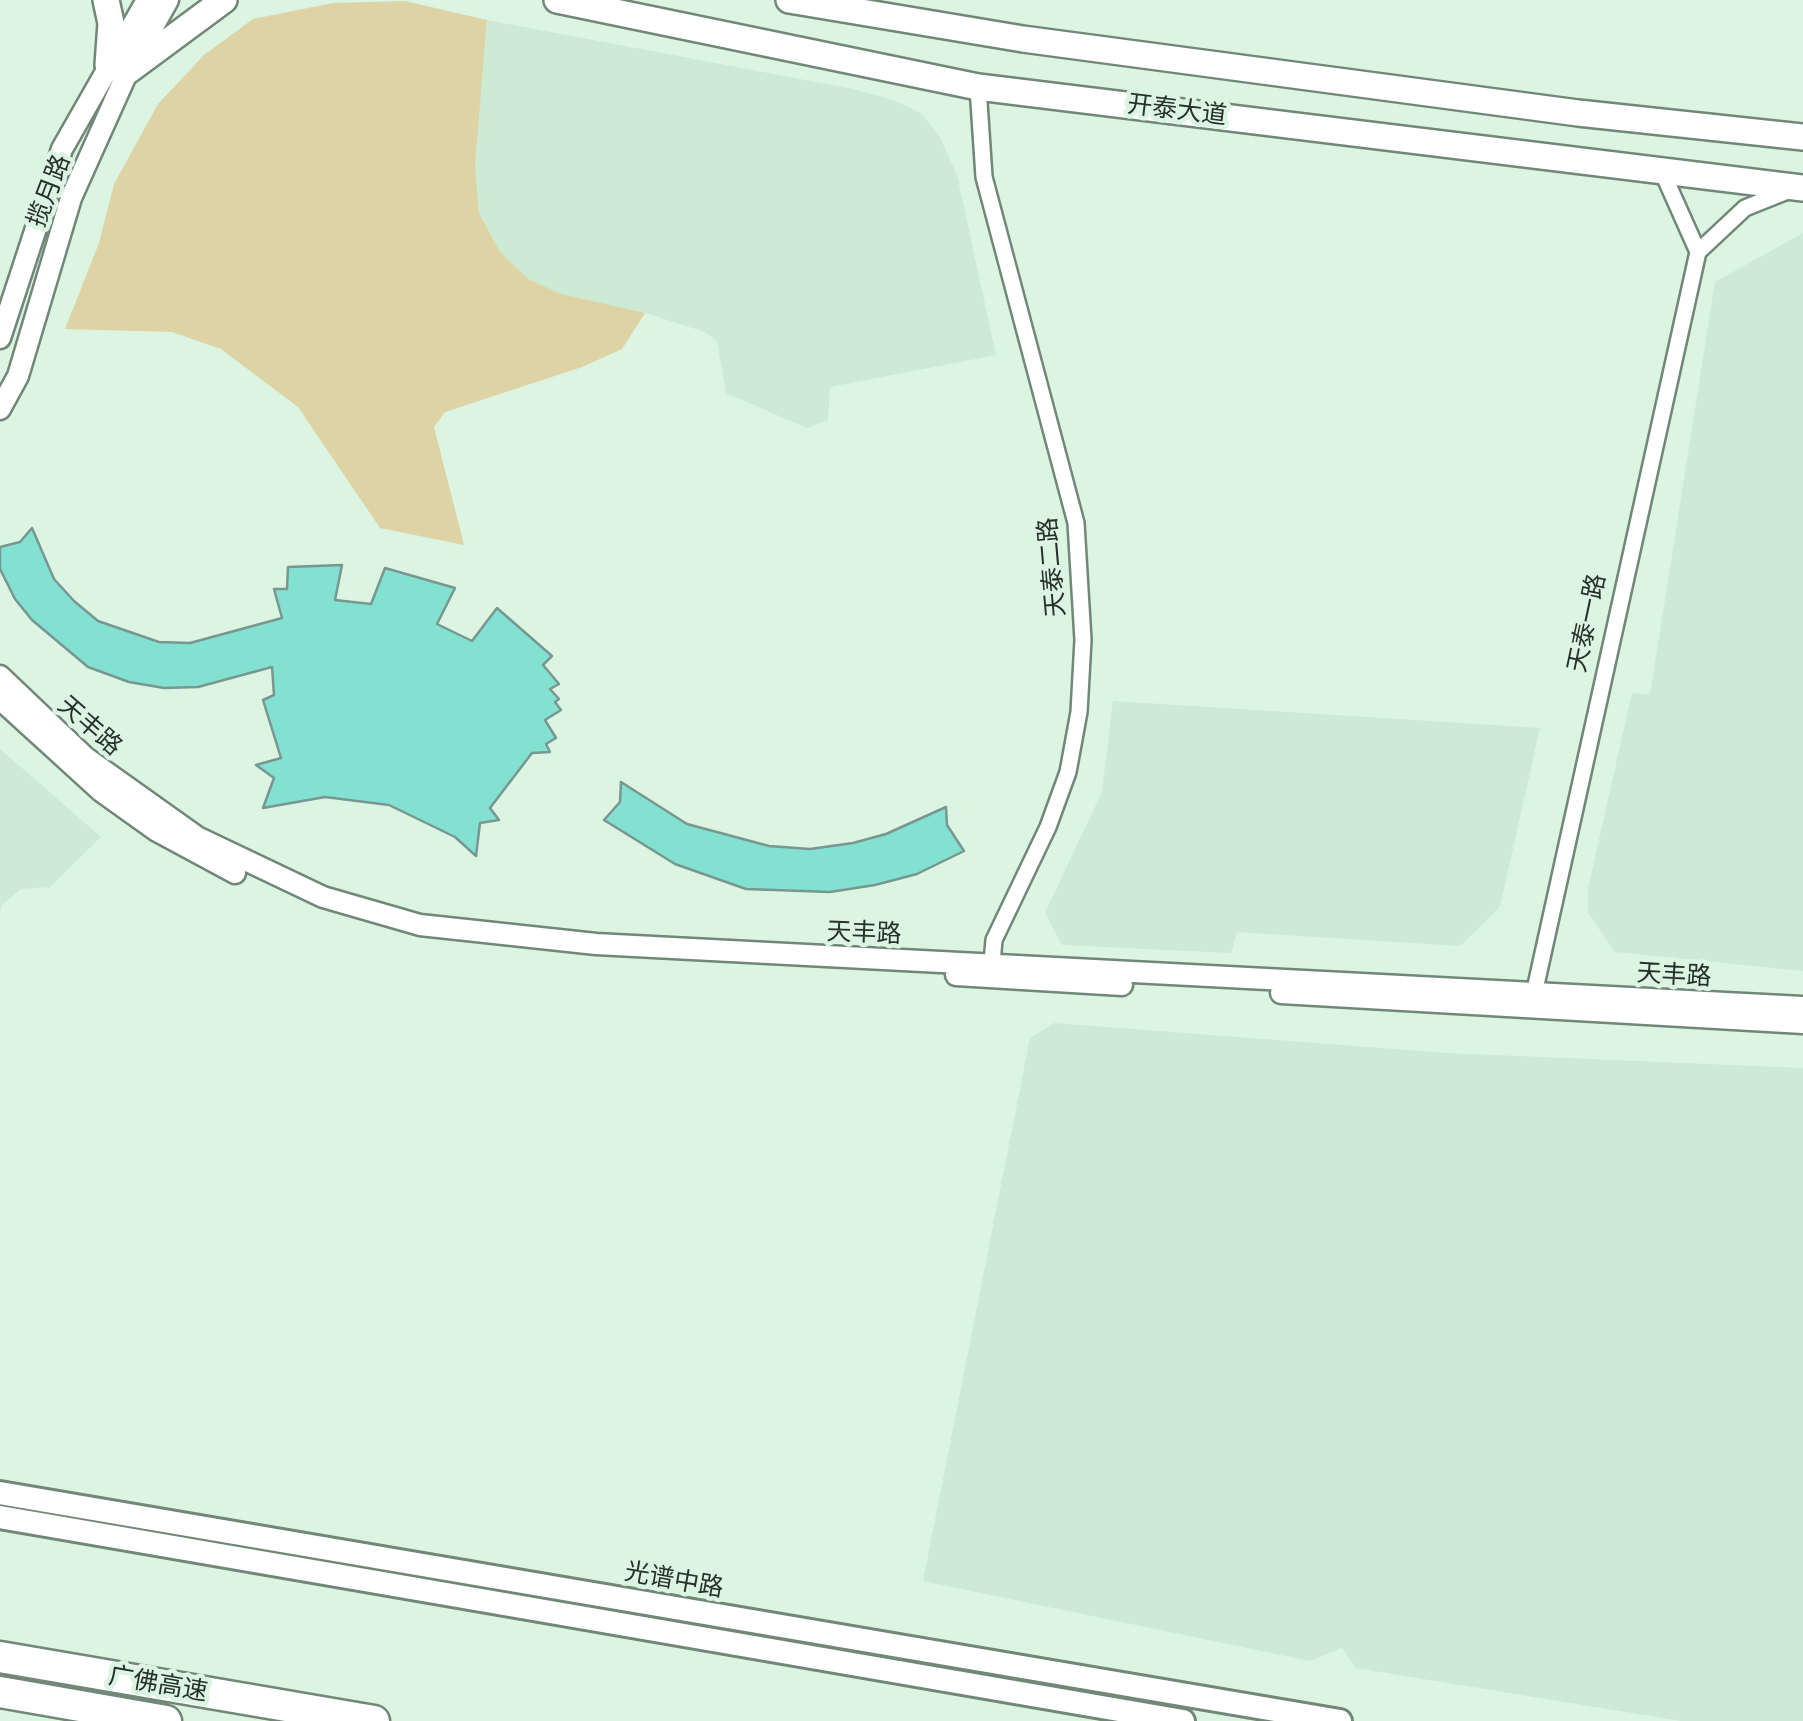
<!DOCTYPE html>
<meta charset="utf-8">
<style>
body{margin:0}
canvas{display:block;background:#dcf4e2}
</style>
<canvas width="1803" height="1721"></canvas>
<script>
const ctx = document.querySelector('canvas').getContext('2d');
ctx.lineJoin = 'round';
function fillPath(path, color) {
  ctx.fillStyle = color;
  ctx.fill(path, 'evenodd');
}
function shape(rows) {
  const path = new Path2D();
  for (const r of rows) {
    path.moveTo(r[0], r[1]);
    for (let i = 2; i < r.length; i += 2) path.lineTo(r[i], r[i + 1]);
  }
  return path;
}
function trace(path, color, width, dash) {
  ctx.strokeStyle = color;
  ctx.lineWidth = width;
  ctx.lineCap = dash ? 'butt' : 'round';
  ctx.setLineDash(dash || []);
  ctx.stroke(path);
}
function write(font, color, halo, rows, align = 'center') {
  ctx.font = font + ' "Playfair Display","Noto Sans SC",serif';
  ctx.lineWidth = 9;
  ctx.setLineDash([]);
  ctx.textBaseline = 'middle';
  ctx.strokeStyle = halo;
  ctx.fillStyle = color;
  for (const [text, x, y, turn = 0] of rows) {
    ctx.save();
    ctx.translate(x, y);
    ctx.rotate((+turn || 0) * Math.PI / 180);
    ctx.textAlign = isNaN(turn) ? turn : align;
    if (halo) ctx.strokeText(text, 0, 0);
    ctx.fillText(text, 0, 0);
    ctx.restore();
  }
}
fillPath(shape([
 [487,20,853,89,893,100,921,113,940,137,957,175,996,355,830,387,828,420,807,428,726,393,717,341,705,332,645,313,561,295,528,279,500,252,479,213,475,166],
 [1803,233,1803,971,1615,952,1588,913,1588,888,1632,693,1650,695,1715,282],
 [1113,701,1540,728,1500,907,1460,946,1237,932,1231,953,1062,945,1045,913,1102,792],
 [0,749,101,837,50,887,21,889,2,905,0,912],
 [1054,1023,1446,1053,1803,1068,1803,1721,1681,1721,1356,1668,1342,1648,1310,1661,923,1581,1030,1038]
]), '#ccead4');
fillPath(shape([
 [405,1,487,20,475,166,479,213,500,252,528,279,561,294,645,313,622,349,582,367,445,412,434,427,464,545,380,528,298,407,221,349,172,332,65,329,99,243,114,184,158,104,204,55,253,19,333,3]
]), '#ded3a5');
const building = shape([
 [32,528,54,579,74,601,98,621,159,642,190,643,282,618,274,589,287,589,288,567,342,565,335,600,371,604,385,568,455,588,437,624,472,641,497,608,552,656,543,665,559,684,550,689,559,699,555,702,561,710,545,720,556,738,546,744,550,752,532,753,490,808,499,820,480,823,476,856,455,837,389,805,325,797,263,808,274,778,256,765,281,758,263,700,274,695,272,667,198,687,164,688,129,682,88,667,32,620,15,599,0,569,0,547,20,542,32,528],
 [621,782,687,824,769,846,810,849,853,843,886,834,946,807,947,825,964,851,917,874,875,885,830,892,746,889,675,864,604,820,620,802,621,782]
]);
fillPath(building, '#82e1d0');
trace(building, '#799791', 2.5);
const minor = shape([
 [978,87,984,177,1076,523,1083,640,1079,712,1068,772,1048,827,994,940,992,963],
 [1661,169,1698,252],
 [1532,1003,1698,252,1745,208,1790,190]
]);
const tertiary = shape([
 [0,338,62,149,147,0],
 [0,409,18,376,71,198,128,71,168,0],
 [0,676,86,758,197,837,323,897,420,925,596,944,1803,1007],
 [0,699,101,791,157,831,235,873],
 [956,975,1122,985],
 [1281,993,1803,1023]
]);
const secondary = shape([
 [0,1493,1340,1721],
 [0,1517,1183,1721]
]);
const primary = shape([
 [106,0,111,23,108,65],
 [557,0,978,87,1803,188],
 [789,0,1023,39,1578,113,1803,137],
 [128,71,224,0]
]);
const motorway = shape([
 [0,1657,374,1721],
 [0,1692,166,1721]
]);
trace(minor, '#718777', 20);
trace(tertiary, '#718777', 25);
trace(secondary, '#718777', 28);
trace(primary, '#718777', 30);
trace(motorway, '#718777', 35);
trace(minor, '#fff', 15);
trace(tertiary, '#fff', 20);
trace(secondary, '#fff', 22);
trace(primary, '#fff', 25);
trace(motorway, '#fff', 30);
write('25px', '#27302a', '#dcf4e2', [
 ["开泰大道",1177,110,7],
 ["揽月路",49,191,-69],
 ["天泰二路",1052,567,-95],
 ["天泰一路",1587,623,-78],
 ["天丰路",90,726,41],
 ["天丰路",864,933,2],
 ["天丰路",1674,975,3],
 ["光谱中路",674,1580,10],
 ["广佛高速",158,1684,10]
]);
</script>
